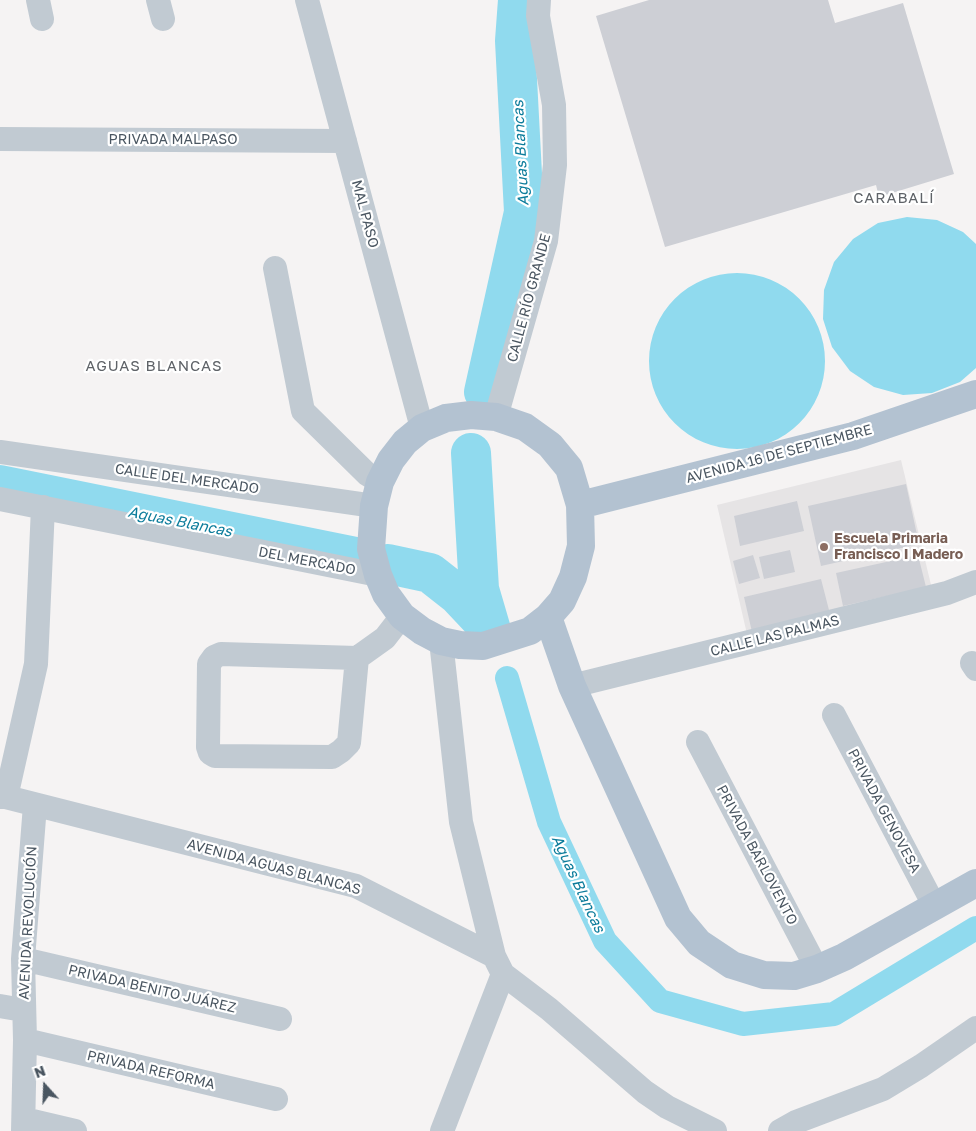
<!DOCTYPE html>
<meta charset="utf-8">
<style>
body{margin:0}
#map{position:relative;width:976px;height:1131px;overflow:hidden;background:#f5f3f3;font-family:"Golos Text",sans-serif}
canvas{display:block}
.north{position:absolute;left:20px;top:1061px;width:50px;height:50px;-webkit-text-stroke:4px #fff;paint-order:stroke;rotate:340deg;font-size:14px;font-weight:700;line-height:20px;text-align:center;color:#4a5661}
.north::after{content:'';display:block;margin:auto;width:18px;height:22px;background:#4a5661;clip-path:polygon(50% 0,100% 100%,50% 72%,0 100%)}
</style>
<div id="map">
<canvas width="976" height="1131"></canvas>
<div class="north">N</div>
</div>
<script>
const ctx = document.querySelector('canvas').getContext('2d');
ctx.lineJoin = 'round';
function fillPath(path, color) {
  ctx.fillStyle = color;
  ctx.fill(path, 'evenodd');
}
function shape(rows) {
  const path = new Path2D();
  for (const r of rows) {
    if (r.length === 3) {
      path.moveTo(r[0] + r[2], r[1]);
      path.arc(r[0], r[1], r[2], 0, 2 * Math.PI);
      continue;
    }
    path.moveTo(r[0], r[1]);
    for (let i = 2; i < r.length; i += 2) path.lineTo(r[i], r[i + 1]);
  }
  return path;
}
function trace(path, color, width, dash) {
  ctx.strokeStyle = color;
  ctx.lineWidth = width;
  ctx.lineCap = dash ? 'butt' : 'round';
  ctx.setLineDash(dash || []);
  ctx.stroke(path);
}
function write(font, color, halo, rows, align = 'center') {
  ctx.font = font + ' "Golos Text",sans-serif';
  ctx.lineWidth = 4.5;
  ctx.setLineDash([]);
  ctx.textBaseline = 'middle';
  ctx.strokeStyle = halo;
  ctx.fillStyle = color;
  for (const [text, x, y, turn = 0] of rows) {
    ctx.save();
    ctx.translate(x, y);
    ctx.rotate((+turn || 0) * Math.PI / 180);
    ctx.textAlign = isNaN(turn) ? turn : align;
    if (halo) ctx.strokeText(text, 0, 0);
    ctx.fillText(text, 0, 0);
    ctx.restore();
  }
}
fillPath(shape([
 [901,460,932,589,747,634,717,505]
]), '#e6e4e5');
fillPath(shape([
 [907,217,937,220,963,232,976,244,976,368,960,382,932,393,903,395,874,387,850,371,832,347,823,319,824,290,834,262,853,239,878,223],
 [737,361,88]
]), '#90daee');
trace(shape([
 [507,678,549,822,605,941,660,1001,743,1024,834,1014,976,928]
]), '#90daee', 24);
trace(shape([
 [484,392,524,212,515,41,518,0],
 [471,453,479,589,491,630],
 [0,485,361,558],
 [388,564,430,573,458,595,490,629]
]), '#90daee', 40);
fillPath(shape([
 [649,0,828,0,835,23,903,3,954,174,879,197,876,185,665,247,596,16],
 [906,484,919,544,821,566,808,506],
 [797,501,804,531,740,546,734,516],
 [790,550,795,572,764,579,759,557],
 [753,555,760,578,739,584,733,561],
 [918,555,926,587,843,606,836,573],
 [821,579,830,614,752,632,744,597]
]), '#cdcfd5');
trace(shape([
 [38,0,42,19],
 [158,0,163,19],
 [307,0,422,428],
 [0,139,345,141],
 [275,268,303,411,367,474,380,482],
 [496,417,546,241,555,165,554,105,538,16,539,0],
 [0,452,374,506],
 [0,499,378,575],
 [441,641,461,822,494,956,503,974,549,1009,645,1092,667,1107,715,1131],
 [357,658,349,743,341,751,332,757,215,756,210,753,208,747,209,664,214,657,221,654,357,658,385,638,402,616],
 [972,663,976,669],
 [572,686,947,593,976,582],
 [834,715,935,907],
 [698,742,817,969],
 [0,797,6,797,356,886,494,956],
 [6,797,36,664,43,507],
 [23,959,280,1019],
 [0,1006,23,1010],
 [25,1040,276,1099],
 [24,1119,75,1131],
 [23,1131,25,1040,23,959,35,805],
 [442,1131,503,974],
 [780,1131,796,1122,883,1089,921,1066,976,1028]
]), '#c1cad2', 24);
trace(shape([
 [471,415,496,417,525,427,550,445,569,468,580,505,581,546,573,577,562,601,548,617,530,631,483,646,460,645,441,641,422,631,402,616,386,594,378,575,371,549,374,506,380,482,391,460,405,442,422,428,446,418,471,415],
 [580,505,853,436,976,394],
 [548,617,572,686,678,918,699,943,732,965,764,975,794,976,817,969,844,957,976,883]
]), '#b3c2d1', 28);
for (const [x, y, r, color] of [
 [824,547,5,"#8d6e63"]
]) {
  const dot = new Path2D();
  dot.arc(x, y, r, 0, 2 * Math.PI);
  ctx.fillStyle = color;
  ctx.fill(dot);
  trace(dot, '#fff', 2);
}
write('14px', '#4a5661', '#fff', [
 ["PRIVADA MALPASO",173,140],
 ["MAL PASO",365,214,75],
 ["CALLE RÍO GRANDE",529,298,-75],
 ["AVENIDA 16 DE SEPTIEMBRE",779,454,-15],
 ["CALLE DEL MERCADO",187,479,8],
 ["DEL MERCADO",307,561,11],
 ["CALLE LAS PALMAS",775,636,-14],
 ["PRIVADA GENOVESA",884,811,62],
 ["PRIVADA BARLOVENTO",757,855,62],
 ["AVENIDA AGUAS BLANCAS",274,867,15],
 ["AVENIDA REVOLUCIÓN",28,923,-87],
 ["PRIVADA BENITO JUÁREZ",152,989,13],
 ["PRIVADA REFORMA",151,1070,13]
]);
write('bold 14px', '#785e54', '#fff', [
 ["Escuela Primaria",834,539],
 ["Francisco I Madero",834,555]
], 'left');
write('italic 15px', '#0c7c9b', '#fff', [
 ["Aguas Blancas",521,153,-93],
 ["Aguas Blancas",180,522,11],
 ["Aguas Blancas",578,884,65]
]);
ctx.letterSpacing = '1px';
write('15px', '#5f6368', '#fff', [
 ["CARABALÍ",894,198],
 ["AGUAS BLANCAS",154,366]
]);
ctx.letterSpacing = '0px';
</script>
